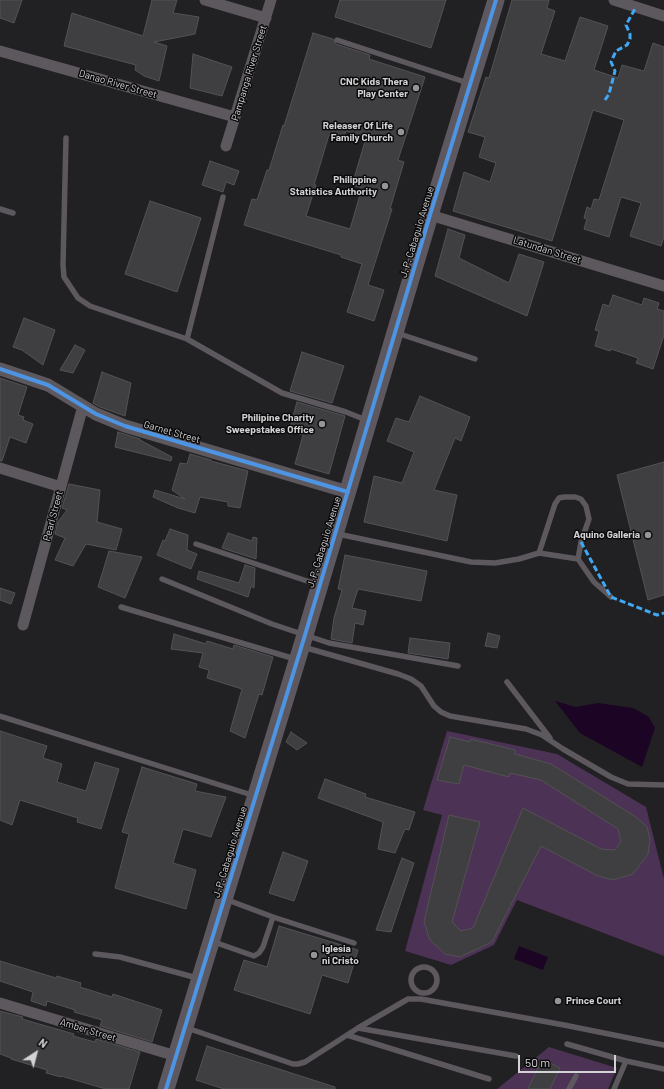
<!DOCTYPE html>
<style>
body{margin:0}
#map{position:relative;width:664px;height:1089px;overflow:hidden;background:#212022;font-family:Barlow,sans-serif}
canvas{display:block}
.north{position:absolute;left:16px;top:1033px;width:40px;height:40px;-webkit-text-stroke:3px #0b0a0b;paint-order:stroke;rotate:36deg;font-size:11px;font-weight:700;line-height:16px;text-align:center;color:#d3d2d4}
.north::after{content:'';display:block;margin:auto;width:14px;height:18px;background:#d3d2d4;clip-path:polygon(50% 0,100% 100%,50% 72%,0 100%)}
.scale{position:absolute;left:518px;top:1055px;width:98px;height:18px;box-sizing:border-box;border:2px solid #d3d2d4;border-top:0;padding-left:5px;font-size:12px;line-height:14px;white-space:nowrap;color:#d3d2d4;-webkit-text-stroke:3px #0b0a0b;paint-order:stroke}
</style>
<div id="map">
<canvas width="664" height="1089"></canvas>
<div class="north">N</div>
<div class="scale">50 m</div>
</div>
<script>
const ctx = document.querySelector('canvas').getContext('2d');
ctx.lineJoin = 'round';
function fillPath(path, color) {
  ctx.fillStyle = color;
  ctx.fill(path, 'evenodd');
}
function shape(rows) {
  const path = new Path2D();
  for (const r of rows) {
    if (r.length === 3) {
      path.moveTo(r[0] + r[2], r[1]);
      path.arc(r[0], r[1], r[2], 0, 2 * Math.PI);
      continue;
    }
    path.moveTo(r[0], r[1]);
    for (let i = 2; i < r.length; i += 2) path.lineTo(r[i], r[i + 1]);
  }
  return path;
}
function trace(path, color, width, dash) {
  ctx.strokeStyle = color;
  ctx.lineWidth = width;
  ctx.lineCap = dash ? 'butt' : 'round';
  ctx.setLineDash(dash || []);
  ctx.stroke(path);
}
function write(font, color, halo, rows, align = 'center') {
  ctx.font = font + ' Barlow,sans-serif';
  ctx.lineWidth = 3;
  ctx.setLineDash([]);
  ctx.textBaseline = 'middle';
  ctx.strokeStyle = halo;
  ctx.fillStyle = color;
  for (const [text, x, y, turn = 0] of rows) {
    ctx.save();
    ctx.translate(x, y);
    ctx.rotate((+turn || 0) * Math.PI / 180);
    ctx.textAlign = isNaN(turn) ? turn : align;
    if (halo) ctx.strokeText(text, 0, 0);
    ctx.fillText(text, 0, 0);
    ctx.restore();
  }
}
fillPath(shape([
 [447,731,557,754,646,807,664,879,664,956,517,900,494,945,451,965,405,951,442,815,423,810],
 [549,1047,617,1068,608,1089,497,1089]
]), '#4c3254');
fillPath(shape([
 [555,701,576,707,598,703,633,708,649,717,655,728,642,767,580,733],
 [519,946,548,957,543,970,514,959]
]), '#1c0524');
const building = shape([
 [0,0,22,0,14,23,0,18,0,0],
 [152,0,177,0,173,13,199,17,195,34,154,42,167,46,159,81,144,76,135,70,136,65,64,46,72,13,143,36,152,0],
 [340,0,446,0,431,48,335,17,340,0],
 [512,0,549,0,547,8,555,11,541,54,565,61,580,17,608,26,594,70,618,78,622,65,644,71,653,43,664,47,664,237,661,246,630,236,641,203,621,197,609,237,584,229,587,219,584,218,587,207,591,209,594,199,599,200,624,120,593,110,552,241,453,211,464,172,490,182,496,163,479,157,485,137,468,132,486,77,489,78,512,0],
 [313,33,333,39,336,44,370,55,369,59,425,77,398,160,404,162,390,209,392,209,368,285,384,290,374,321,347,312,362,264,341,257,341,255,244,225,252,199,257,200,267,170,269,170,283,125,284,126,313,33],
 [346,131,366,138,352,185,362,188,350,229,306,216,316,185,314,185,329,135,343,139,346,131],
 [193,54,232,67,222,96,190,88,193,54],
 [210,161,239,171,234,185,226,182,223,192,202,185,210,161],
 [150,201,201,218,177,292,125,274,150,201],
 [448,229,465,235,459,258,509,283,519,254,544,262,527,316,435,276,448,229],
 [613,295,642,305,644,298,659,303,657,309,664,311,664,335,653,369,636,363,638,358,611,349,610,351,595,346,599,331,595,330,603,304,609,306,613,295],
 [24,318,55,330,43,365,22,350,13,347,24,318],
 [75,345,85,350,73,373,60,370,75,345],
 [302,352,344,366,332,403,290,391,302,352],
 [102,372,131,383,125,416,100,407,93,403,102,372],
 [0,378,27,387,18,415,24,417,23,420,33,424,26,443,10,437,2,461,0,461,0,378],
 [420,396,470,417,461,441,455,438,434,490,457,495,447,541,364,522,374,476,402,483,414,452,387,441,396,418,409,422,420,396],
 [297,402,345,416,329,474,295,464,303,435,289,431,297,402],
 [118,432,140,439,140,440,172,457,171,461,115,447,118,432],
 [190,454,211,460,211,461,248,471,240,508,228,506,228,502,200,497,195,513,178,508,153,497,155,490,185,499,172,490,180,463,187,464,190,454],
 [664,462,664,595,648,600,617,475,664,462],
 [69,484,100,490,97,522,122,529,116,550,86,544,73,566,55,560,65,538,55,534,58,522,67,510,62,508,69,484],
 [170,529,188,535,187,550,197,554,191,569,157,555,163,540,165,541,170,529],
 [228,533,252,541,253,537,257,538,256,559,222,548,228,533],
 [109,551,142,557,125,598,98,587,109,551],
 [345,555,427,571,421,601,358,589,352,608,366,611,363,625,355,623,352,643,331,639,334,618,342,590,338,589,345,555],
 [245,565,255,568,254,588,251,586,248,597,197,579,199,571,239,583,245,565],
 [0,588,15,593,11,604,0,600,0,588],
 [488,633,500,636,497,648,485,646,488,633],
 [174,634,206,644,207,641,233,649,234,645,273,657,262,695,259,694,245,738,230,731,242,689,207,678,209,670,199,667,203,653,171,649,174,634],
 [410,638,450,643,448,659,408,653,410,638],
 [0,731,47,746,43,758,62,764,57,782,86,791,95,762,119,769,101,829,77,822,78,818,20,800,12,825,0,820,0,731],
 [291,732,307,743,297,750,286,742,291,732],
 [450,737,470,742,471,739,515,750,515,754,551,764,636,817,647,827,650,839,648,854,633,874,613,880,598,876,541,846,492,942,460,957,445,954,430,940,424,922,449,815,480,822,452,922,461,931,473,928,523,808,601,849,615,850,621,841,618,829,541,780,510,773,509,777,464,765,459,784,437,780,450,737],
 [142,767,197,784,195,791,226,797,211,837,183,829,173,863,196,870,186,909,115,888,129,834,122,832,142,767],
 [325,779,366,794,365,797,415,812,409,830,405,829,395,853,378,849,383,822,318,798,325,779],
 [283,852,308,861,294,901,269,893,283,852],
 [402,858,414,863,391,932,376,930,402,858],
 [279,926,358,950,348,983,322,975,310,1014,234,990,244,960,267,967,279,926],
 [0,961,56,978,57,976,81,983,80,987,112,997,113,994,162,1010,152,1042,100,1026,102,1020,74,1012,75,1010,47,1001,46,1006,31,1001,33,992,0,981,0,961],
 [0,1011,23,1017,22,1019,74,1034,73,1036,95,1042,96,1039,140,1052,129,1089,106,1089,61,1076,61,1077,46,1073,47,1070,11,1059,11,1058,0,1054,0,1011],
 [207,1046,335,1087,335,1089,224,1089,196,1080,207,1046],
 [542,1059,560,1068,550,1089,528,1089,542,1059]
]);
fillPath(building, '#3f3e40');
trace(building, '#535254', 1);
trace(shape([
 [337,40,468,83],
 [66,138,63,265,64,277,78,298,90,306,187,339],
 [223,197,187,339,282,393,346,412,366,420],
 [0,209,13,213],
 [397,333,475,359],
 [338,534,471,562,495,563,519,559,539,553,578,559,581,542,589,519,586,506,581,499,575,497,564,497,559,498,555,504,539,553],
 [196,544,319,585],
 [578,559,594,582,611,597],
 [162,579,272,624,329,643,458,666],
 [121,607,295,659],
 [303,647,398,674,411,679,421,686,434,706,441,712,450,716,526,729,542,735,563,749,611,777,628,784,664,785],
 [507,682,550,738],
 [0,716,255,796],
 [225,899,273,917,354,943],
 [214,942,254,956,259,953,263,947,273,917],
 [95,954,120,957,197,978],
 [424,980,13],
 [187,1028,293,1064,298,1064,305,1062,358,1028,408,999,421,999,564,1025,664,1045],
 [358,1028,516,1056],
 [347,1035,489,1079],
 [567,1044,626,1061,664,1069],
 [569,1089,576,1076],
 [614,1089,626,1061]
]), '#5c585e', 5.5);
trace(shape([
 [205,0,266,18],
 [614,0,664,16],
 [0,51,235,117],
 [226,146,271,0],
 [430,215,664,286],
 [0,468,61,487],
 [23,625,83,406],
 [0,1003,176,1056]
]), '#5c585e', 11);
trace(shape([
 [0,369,48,385,96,414,125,426,348,492]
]), '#5c585e', 13);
trace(shape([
 [166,1089,305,635,430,215,496,0]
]), '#5d585f', 17);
trace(shape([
 [605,100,609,94,615,71,611,62,616,51,627,45,630,39,630,34,626,25,636,7],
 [581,542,611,597,657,615,664,613]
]), '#3fa9f5', 3, [6, 3]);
trace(shape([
 [0,369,48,385,96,414,125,426,348,492],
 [166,1089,305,635,430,215,496,0]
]), '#4d94e3', 4);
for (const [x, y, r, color] of [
 [416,88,4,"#959496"],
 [401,132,4,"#959496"],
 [385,186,4,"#959496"],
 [322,424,4,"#959496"],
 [648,535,4,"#959496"],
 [314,955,4,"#959496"],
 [558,1001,4,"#959496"]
]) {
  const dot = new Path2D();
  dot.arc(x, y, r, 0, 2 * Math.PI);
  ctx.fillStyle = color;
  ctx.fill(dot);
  trace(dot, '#0b0a0b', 1.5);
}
write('10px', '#d3d2d4', '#0b0a0b', [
 ["Pampanga River Street",249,73,-73],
 ["Danao River Street",118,84,16],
 ["J. P. Cabaguio Avenue",417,232,-73],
 ["Latundan Street",547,250,17],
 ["Garnet Street",172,432,16],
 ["Pearl Street",53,516,-75],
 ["J. P. Cabaguio Avenue",324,542,-73],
 ["J. P. Cabaguio Avenue",230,852,-73],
 ["Amber Street",88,1030,17]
]);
write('bold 10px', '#d3d2d4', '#0b0a0b', [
 ["CNC Kids Thera",408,82],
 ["Play Center",408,94],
 ["Releaser Of Life",393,126],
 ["Family Church",393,138],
 ["Philippine",377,180],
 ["Statistics Authority",377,192],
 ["Philipine Charity",314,418],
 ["Sweepstakes Office",314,430],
 ["Aquino Galleria",640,535],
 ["Iglesia",322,949,"left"],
 ["ni Cristo",322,961,"left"],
 ["Prince Court",566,1001,"left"]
], 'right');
</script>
